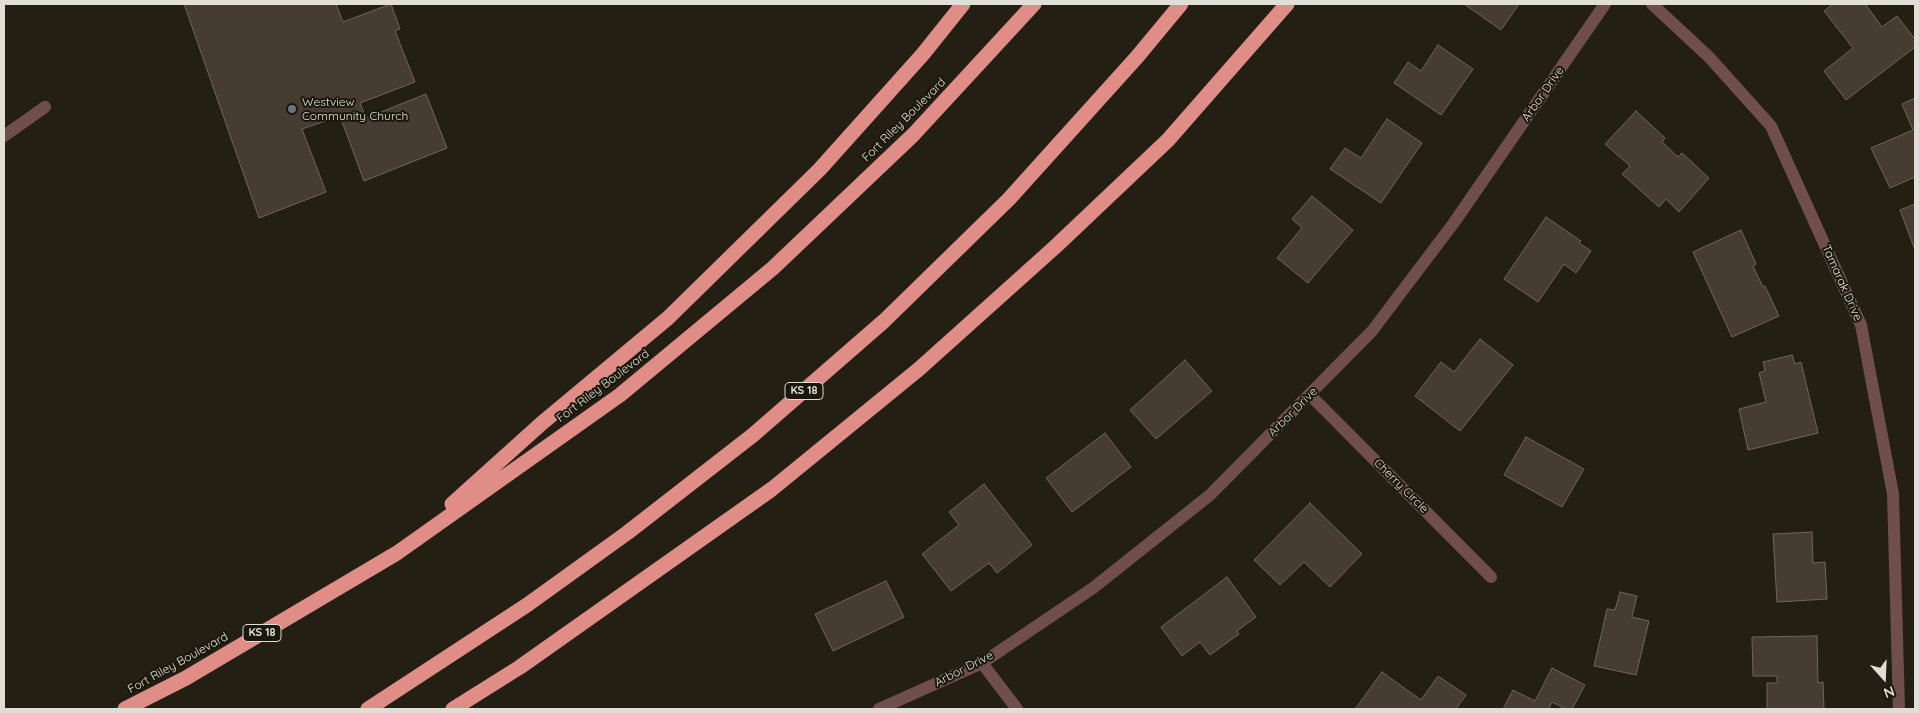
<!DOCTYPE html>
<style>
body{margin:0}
#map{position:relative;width:1919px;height:713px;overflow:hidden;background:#232013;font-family:Quicksand,sans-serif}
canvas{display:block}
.frame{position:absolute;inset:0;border:5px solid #e0ded6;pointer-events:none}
.north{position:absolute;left:1859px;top:653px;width:50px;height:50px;-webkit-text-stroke:4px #1a170b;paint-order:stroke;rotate:160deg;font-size:14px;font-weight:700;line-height:20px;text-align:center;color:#e0ded6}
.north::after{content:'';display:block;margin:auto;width:18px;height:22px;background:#e0ded6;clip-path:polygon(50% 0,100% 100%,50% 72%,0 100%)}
</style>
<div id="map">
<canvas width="1919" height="713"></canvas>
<div class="frame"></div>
<div class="north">N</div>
</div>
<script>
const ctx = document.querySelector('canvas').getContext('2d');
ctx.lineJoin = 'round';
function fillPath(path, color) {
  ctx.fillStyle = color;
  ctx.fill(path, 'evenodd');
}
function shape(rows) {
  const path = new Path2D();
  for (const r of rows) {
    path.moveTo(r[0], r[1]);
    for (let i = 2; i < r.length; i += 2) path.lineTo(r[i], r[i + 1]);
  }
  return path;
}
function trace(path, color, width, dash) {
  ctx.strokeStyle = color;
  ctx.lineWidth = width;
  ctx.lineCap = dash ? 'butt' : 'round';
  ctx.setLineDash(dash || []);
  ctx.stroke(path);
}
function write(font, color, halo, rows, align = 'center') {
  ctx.font = font + ' Quicksand,sans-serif';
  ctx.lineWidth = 4;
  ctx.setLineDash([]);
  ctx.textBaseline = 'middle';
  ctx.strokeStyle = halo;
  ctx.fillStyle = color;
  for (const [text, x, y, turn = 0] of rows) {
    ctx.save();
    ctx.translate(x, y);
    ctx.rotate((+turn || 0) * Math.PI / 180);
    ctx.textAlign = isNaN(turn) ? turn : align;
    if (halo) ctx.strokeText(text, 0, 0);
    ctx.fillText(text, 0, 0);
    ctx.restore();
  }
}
const building = shape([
 [184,4,336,4,343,22,391,4,400,29,395,31,415,82,360,103,366,118,426,94,447,148,364,181,340,116,302,129,326,192,259,218,184,4],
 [1464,4,1519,4,1501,30,1464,4],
 [1833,4,1868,4,1866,5,1882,27,1897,16,1915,39,1915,47,1846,100,1824,71,1853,48,1824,11,1833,4],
 [1438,45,1473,69,1441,115,1394,83,1408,62,1421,71,1438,45],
 [1915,98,1915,177,1890,188,1871,148,1913,130,1902,104,1915,98],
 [1636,111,1665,138,1662,142,1678,157,1682,153,1709,178,1679,212,1666,199,1659,207,1622,174,1630,166,1605,144,1636,111],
 [1387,119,1422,143,1381,203,1330,169,1345,148,1361,158,1387,119],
 [1312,196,1353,230,1308,283,1277,258,1302,228,1292,219,1312,196],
 [1915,204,1915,250,1900,210,1915,204],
 [1546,217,1581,241,1579,243,1591,251,1576,273,1564,264,1538,302,1504,279,1546,217],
 [1741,230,1756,264,1753,266,1763,287,1765,286,1779,316,1732,337,1693,252,1741,230],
 [1480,339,1513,365,1460,431,1415,396,1441,362,1454,372,1480,339],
 [1792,355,1795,364,1801,362,1818,433,1748,450,1739,409,1766,402,1759,373,1765,371,1763,362,1792,355],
 [1185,360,1212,391,1156,439,1130,410,1185,360],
 [1105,433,1131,467,1072,512,1046,478,1105,433],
 [1526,437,1584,469,1562,507,1504,475,1526,437],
 [984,484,1032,545,997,573,989,563,951,591,922,554,959,525,949,512,984,484],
 [1310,503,1362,554,1330,587,1304,562,1280,585,1254,560,1310,503],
 [1812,532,1813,563,1825,562,1827,599,1777,602,1773,534,1812,532],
 [1227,577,1256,617,1237,631,1239,634,1210,655,1200,642,1182,656,1161,627,1227,577],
 [886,581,904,617,833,651,815,614,886,581],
 [1620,592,1637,596,1632,617,1649,621,1636,675,1594,666,1607,609,1615,610,1620,592],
 [1817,636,1818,683,1823,682,1824,709,1767,709,1767,683,1777,683,1777,676,1753,676,1752,637,1817,636],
 [1552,668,1585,685,1572,709,1566,709,1552,702,1549,708,1550,709,1503,709,1513,690,1535,701,1552,668],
 [1382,672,1421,700,1438,676,1466,695,1456,709,1358,709,1356,708,1382,672]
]);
fillPath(building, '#463c31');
trace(building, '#6f6559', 1);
trace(shape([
 [4,136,45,107]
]), '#704e4b', 12);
trace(shape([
 [1652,4,1709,57,1771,126,1861,325,1893,494,1899,709],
 [1310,395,1491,577],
 [982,663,1017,709],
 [879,709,982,663,1093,588,1210,495,1372,331,1453,224,1605,4]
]), '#704e4b', 12);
trace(shape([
 [452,504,542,423,668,318,820,169,923,54,963,4],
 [125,709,186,678,397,553,620,395,773,268,913,135,1034,4],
 [368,709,527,605,627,533,753,435,884,321,1009,199,1137,57,1181,4],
 [453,709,520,667,772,489,919,369,1055,247,1168,140,1287,4]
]), '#e08d87', 15);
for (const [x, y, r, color] of [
 [292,109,5,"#6b7280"]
]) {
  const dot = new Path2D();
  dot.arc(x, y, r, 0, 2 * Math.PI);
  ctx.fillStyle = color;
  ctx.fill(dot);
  trace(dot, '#1a170b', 2);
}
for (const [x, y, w] of [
 [804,391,38],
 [262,633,38]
]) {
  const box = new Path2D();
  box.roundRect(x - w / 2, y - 8.5, w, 17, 4);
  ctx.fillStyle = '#1a170b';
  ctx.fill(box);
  trace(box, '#e0ded6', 1);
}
write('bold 11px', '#e0ded6', null, [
 ["KS 18",804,391],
 ["KS 18",262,633]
]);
write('12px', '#e0ded6', '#1a170b', [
 ["Arbor Drive",1543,94,-55],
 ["Fort Riley Boulevard",904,120,-45],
 ["Tamarak Drive",1842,283,66],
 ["Fort Riley Boulevard",603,386,-37],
 ["Arbor Drive",1293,412,-45],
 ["Cherry Circle",1401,486,45],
 ["Fort Riley Boulevard",178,663,-29],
 ["Arbor Drive",964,669,-27]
]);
write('12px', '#e0ded6', '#1a170b', [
 ["Westview",302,102],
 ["Community Church",302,116]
], 'left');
</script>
